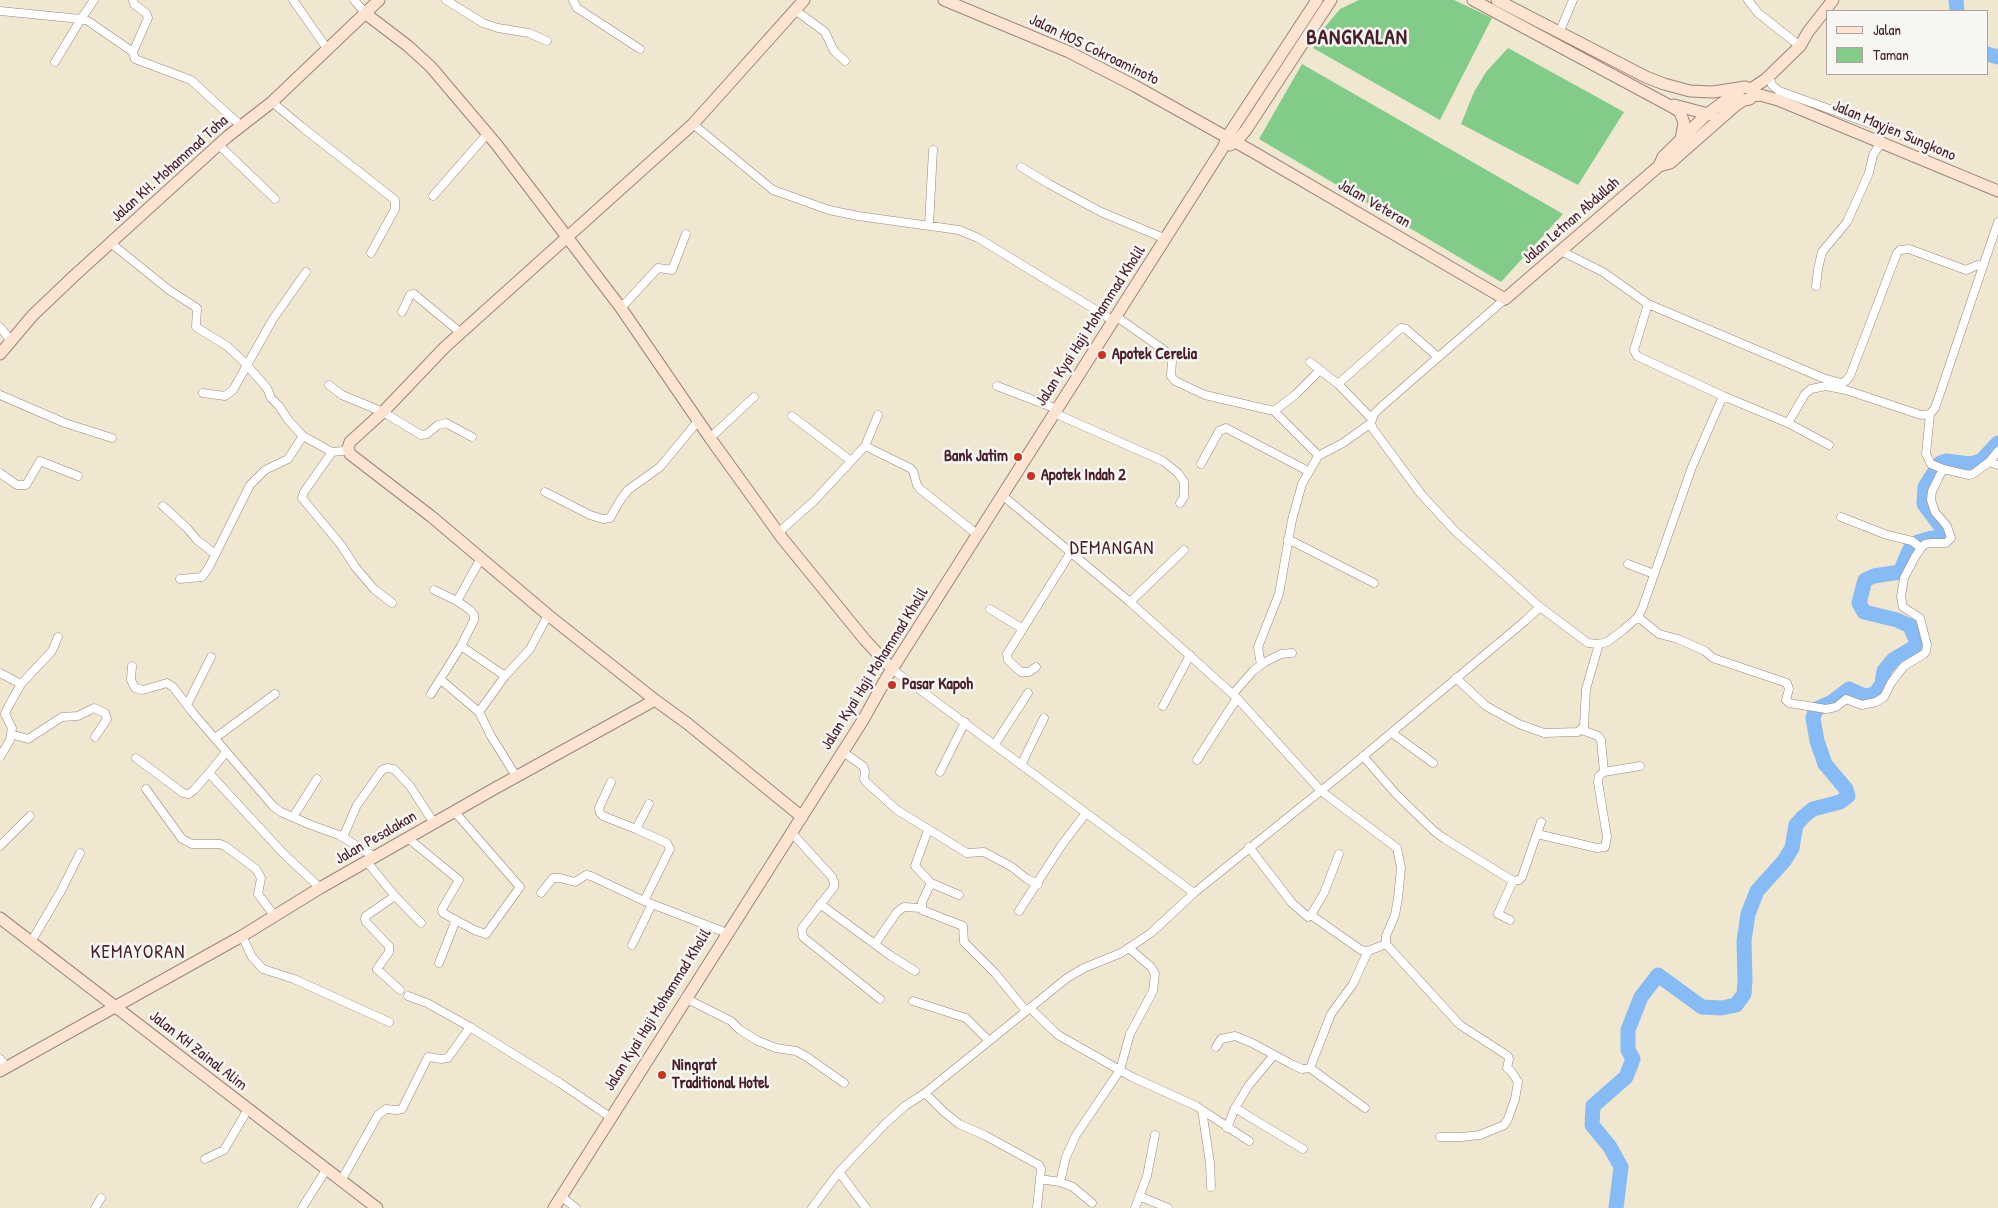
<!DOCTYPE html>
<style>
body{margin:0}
#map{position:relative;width:1998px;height:1208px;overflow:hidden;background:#f0e7d0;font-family:"Patrick Hand",sans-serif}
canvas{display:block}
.legend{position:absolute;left:1826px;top:10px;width:162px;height:65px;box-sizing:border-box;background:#f6f6f2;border:1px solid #b1a0a2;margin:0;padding:6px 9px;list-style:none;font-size:15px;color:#4a1f2b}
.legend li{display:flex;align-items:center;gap:10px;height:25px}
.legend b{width:25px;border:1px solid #b1a0a2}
</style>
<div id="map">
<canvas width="1998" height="1208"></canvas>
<ul class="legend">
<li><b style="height:6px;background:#fde4d1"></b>Jalan</li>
<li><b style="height:14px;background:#83cb88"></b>Taman</li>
</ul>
</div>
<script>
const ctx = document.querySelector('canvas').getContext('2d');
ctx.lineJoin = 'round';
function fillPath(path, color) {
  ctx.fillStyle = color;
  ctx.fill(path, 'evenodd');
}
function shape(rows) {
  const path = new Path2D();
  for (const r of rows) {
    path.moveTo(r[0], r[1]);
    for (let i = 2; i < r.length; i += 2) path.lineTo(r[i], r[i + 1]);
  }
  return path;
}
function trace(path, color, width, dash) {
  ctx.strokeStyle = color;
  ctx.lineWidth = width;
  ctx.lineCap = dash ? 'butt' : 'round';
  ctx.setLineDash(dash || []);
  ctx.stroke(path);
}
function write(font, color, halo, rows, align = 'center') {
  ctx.font = font + ' "Patrick Hand",sans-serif';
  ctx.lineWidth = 5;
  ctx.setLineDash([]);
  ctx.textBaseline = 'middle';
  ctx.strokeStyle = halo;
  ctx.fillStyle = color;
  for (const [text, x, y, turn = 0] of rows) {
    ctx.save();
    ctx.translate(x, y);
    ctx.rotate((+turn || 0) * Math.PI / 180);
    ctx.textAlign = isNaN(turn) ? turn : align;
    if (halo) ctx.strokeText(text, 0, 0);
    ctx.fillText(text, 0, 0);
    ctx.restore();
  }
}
fillPath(shape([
 [1359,0,1454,0,1492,18,1440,120,1313,48,1325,27,1340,9],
 [1508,48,1624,112,1578,185,1461,124,1474,92,1486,72],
 [1302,64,1563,214,1501,282,1259,139]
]), '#83cb88');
trace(shape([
 [1956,0,1957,11],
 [1987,54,1998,57],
 [1616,1208,1621,1167,1610,1147,1592,1125,1593,1106,1626,1077,1633,1059,1628,1050,1628,1030,1641,997,1658,975,1702,1007,1721,1008,1736,1005,1744,994,1745,981,1744,941,1748,914,1757,891,1784,861,1792,848,1796,825,1803,817,1813,809,1840,802,1848,796,1846,789,1825,764,1817,741,1813,718,1816,709,1832,702,1849,689,1865,696,1875,694,1882,684,1884,671,1893,660,1918,645,1910,626,1897,620,1864,612,1859,603,1865,580,1874,576,1900,572,1910,549,1918,542,1932,538,1944,538,1945,532,1924,504,1925,487,1940,463,1946,461,1970,464,1981,461,1998,443]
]), '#86bbf5', 15);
const street = shape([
 [133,0,134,4,146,13,148,18,133,52,135,59,191,80,241,126],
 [293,0,328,50],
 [354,0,366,14],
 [446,0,483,23,498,28,529,33,547,41],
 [573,0,577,8,640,49],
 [1748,0,1758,13,1800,46],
 [795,10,825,32,834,51,845,61],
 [0,11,81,19,94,0],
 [1559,33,1573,0],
 [55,62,81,19,88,21,133,52],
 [1769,76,1772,85,1779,91,1924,143],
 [272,102,302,127,395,200,395,209,371,253],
 [693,124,773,190,829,210,858,216,959,230,978,238,1114,321],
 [219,145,275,199],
 [1021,167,1049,184,1101,212,1166,239],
 [433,196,488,133],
 [929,225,933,150],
 [112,244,169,290,197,308,196,327,227,346,244,362,267,388,271,398,279,406,289,421,303,436,332,452,343,451,348,448],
 [1561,251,1603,272,1648,304,1634,350,1637,356,1723,396],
 [1816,286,1818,269,1822,252,1847,222,1869,173,1873,155,1880,144],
 [1505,299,1380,408,1374,414,1371,423,1373,429,1421,494,1455,531,1540,607,1588,643,1599,644,1607,642,1623,630,1638,617,1642,609,1692,467,1723,396,1788,423,1805,394,1811,389,1826,386,1846,390,1921,415,1930,414,1935,408,1998,222],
 [1648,304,1823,378,1841,383,1846,381,1850,376,1897,253,1900,250,1909,249,1966,270,1978,265,1982,266],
 [621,308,658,268,672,270,686,234],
 [402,312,410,295,414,294,461,333],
 [1117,317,1164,350,1170,356,1172,361,1171,376,1175,381,1205,395,1274,411,1317,454,1317,458,1302,484,1292,520,1279,594,1258,647,1261,665],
 [0,327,11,341],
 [1310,362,1338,384,1372,419],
 [1338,384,1401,328,1406,329,1438,357],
 [329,385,342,395,383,412,421,435,427,434,438,425,446,423,472,437],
 [997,386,1057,409],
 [203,393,225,396,233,390,273,319,306,272],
 [0,395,65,423,112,438],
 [1274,411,1296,394,1320,370],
 [1054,413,1163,461,1178,473,1184,482,1184,497,1180,503],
 [1930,414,1926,454,1931,464,1943,469,1969,475,1973,474,1989,462,1998,465],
 [792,416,851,461],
 [1788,423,1829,445],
 [710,438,754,397],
 [865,446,878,415],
 [332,452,304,492,302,498,341,545,356,568,374,589,392,603],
 [1318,456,1343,443,1371,423],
 [1989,462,1998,451],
 [1201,464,1219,431,1226,428,1308,471],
 [0,473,17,485,26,485,40,461,78,476],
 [545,492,590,515,603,519,610,518,621,499,628,490,660,467,698,421],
 [1002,495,1130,602,1237,698,1321,791,1397,848,1401,868,1398,898,1395,915,1386,936,1386,944,1460,1025,1508,1056,1509,1059,1507,1068,1511,1071,1518,1082,1515,1099,1508,1119,1504,1125,1480,1135,1461,1137,1440,1137],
 [163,506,187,528,197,540,215,554],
 [1841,517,1887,535,1912,541,1921,548],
 [778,533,815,500,865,446,910,468,913,471,917,485,920,489,978,535],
 [1288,539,1374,583],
 [1628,564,1654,574],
 [180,579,202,577,209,567,250,485,265,470,288,459,303,436],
 [457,601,481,558],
 [1130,602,1184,550],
 [990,609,1023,629],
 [1638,617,1659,634,1678,639,1705,651,1713,658,1787,683,1789,689,1786,700,1789,703,1826,709,1836,707,1846,699,1862,705,1876,702,1884,697,1891,683,1904,666,1924,654,1926,651,1927,645,1920,618,1903,607,1901,597,1904,578,1915,557,1921,548,1925,544,1931,543,1946,543,1951,538,1947,526,1935,512,1931,500,1932,491,1943,469],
 [461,646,505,676],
 [211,657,187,705,193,713,273,806,281,812,311,825,339,835,375,857],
 [132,666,131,680,135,688,143,690,167,683,173,687,187,705],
 [1036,667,1029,672,1021,672,1008,660,1007,654,1071,552],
 [892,669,1194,893],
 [0,673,21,684],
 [1456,678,1486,706,1519,724,1544,733,1578,732,1584,726,1586,689,1599,644],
 [441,680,479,712],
 [431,694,461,646,474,620,474,615,470,610,457,601,434,590],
 [1233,694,1253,671,1265,662,1281,654,1292,653],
 [1163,706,1190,655],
 [1582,730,1598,736,1601,740,1604,772],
 [1392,733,1433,763],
 [11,734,28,739,62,717,78,716,94,708,105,713,107,719,95,737],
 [215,738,275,694],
 [995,744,1028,693],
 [226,752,209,773,283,853,320,888],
 [843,752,863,766,865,771,864,779,866,782,897,810,967,853,984,852,1012,867,1027,879,1038,884],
 [1363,756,1396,794,1434,831,1445,839,1513,881,1498,914,1510,920],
 [0,757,10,740,12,728,5,714,7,709,21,684,52,651,58,637],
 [136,758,183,793,189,794,194,790,209,773],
 [1197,760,1237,698],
 [1021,765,1044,718],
 [940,772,965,722],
 [516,776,491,736,479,712,505,676,530,649,548,615],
 [611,782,599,808,600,813,603,816,636,829],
 [146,789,182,839,192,844,220,844,225,846,256,869,261,878,258,894,274,915],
 [293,817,317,779],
 [928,830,915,866,931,883,959,895],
 [791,832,832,877,834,882,834,887,802,928,803,937,880,999],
 [1537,834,1597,848,1605,847,1607,837,1598,782,1599,776,1604,772,1640,766],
 [343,837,357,805,382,770,387,768,394,769,410,786,434,823],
 [409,839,459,880,442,909,443,913,474,930,486,934,520,887,454,811],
 [0,846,30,816],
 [1249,847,1292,903,1308,917,1311,915,1324,893,1339,854],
 [367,862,395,896,421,923],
 [1513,881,1519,880,1522,877,1541,822],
 [931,883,922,902,922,910,963,926,964,942,995,973,1026,1011],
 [541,893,553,878,560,878,575,882,586,875,591,876,644,901,727,933],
 [395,896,366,916,365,919,366,922,389,946,389,952,377,969,400,990],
 [644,901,670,849,667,843,636,829,649,804],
 [820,904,891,956,915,971],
 [1019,911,1061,846,1086,813],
 [1311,915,1361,950,1368,951,1386,944],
 [242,936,252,957,263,969,294,979,389,1022],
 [31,942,61,891,80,853],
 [875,944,897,912,904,907,921,908],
 [632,945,652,904],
 [439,963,456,920],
 [408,996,427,1003,470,1027,560,1083,610,1117],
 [685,998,731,1021,740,1030,758,1041,776,1048,796,1051,807,1057,844,1083],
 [913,1001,966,1018,989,1041],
 [1030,1008,1058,1035,1132,1077,1196,1106,1249,1141],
 [1216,1047,1221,1039,1235,1036,1252,1043,1293,1065,1302,1069,1310,1068,1331,1014,1353,984,1368,951],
 [0,1059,7,1067],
 [1310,1068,1365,1108],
 [925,1093,944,1112,959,1124,986,1136,1039,1165,1041,1169,1037,1208],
 [1235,1108,1303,1149],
 [1202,1110,1210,1163,1211,1187],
 [1227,1128,1235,1108,1249,1085,1274,1055],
 [205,1159,224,1150,248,1109],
 [839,1172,866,1208],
 [1040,1179,1060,1182],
 [341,1181,378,1115,386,1109,397,1110,402,1109,428,1057,441,1059,448,1058,470,1027],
 [561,1196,576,1208],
 [1141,1197,1168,1208],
 [1092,1203,1073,1187,1060,1182,1066,1157,1076,1135,1120,1070,1130,1034,1153,991,1155,974,1151,967,1129,948],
 [95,1208,101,1198],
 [302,1208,326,1170],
 [812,1208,839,1172,885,1124,905,1106,925,1093,1067,978,1084,968,1121,953,1151,933,1194,893,1348,769,1525,621,1540,607],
 [1135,1208,1147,1176,1155,1135]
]);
const secondary = shape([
 [944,0,1069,52,1135,86,1255,153,1505,299,1659,166,1663,157,1706,115,1741,89],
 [1473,0,1674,108,1680,112,1684,123,1681,139],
 [1497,0,1646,77,1664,84,1690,91,1713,92,1745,87,1751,89],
 [366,14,408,46,431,67,497,145,621,308,710,438,782,538,865,640,892,669],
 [1751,89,1766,79,1800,46,1808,32,1833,0],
 [1674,105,1712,115],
 [1230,145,1236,142,1246,130,1331,0],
 [1659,166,1670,163,1736,105,1744,100,1750,99,1752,96,1760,95,1778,100,1998,191],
 [0,354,33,315,74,276,227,137,272,102,379,0],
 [802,817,688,724,655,700,548,615,432,517,350,454,348,448,350,442,383,412,445,347,693,124,804,0],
 [0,918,377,1208],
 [0,1071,242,936,320,888,492,790,655,700],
 [554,1208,863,720,887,677,1224,146,1227,137,1317,0]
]);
trace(street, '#9d837e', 9);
trace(secondary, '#9d837e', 13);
trace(street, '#fff', 8);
trace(secondary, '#fde4d1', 11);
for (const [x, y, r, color] of [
 [1102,355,5,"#c8321e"],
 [1018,457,5,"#c8321e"],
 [1031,476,5,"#c8321e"],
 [892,685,5,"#c8321e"],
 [662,1075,5,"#c8321e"]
]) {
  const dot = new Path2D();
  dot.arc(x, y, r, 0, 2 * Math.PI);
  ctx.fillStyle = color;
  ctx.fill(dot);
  trace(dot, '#f6f6f2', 2);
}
write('16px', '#4a1f2b', '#f6f6f2', [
 ["Jalan HOS Cokroaminoto",1094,50,26],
 ["Jalan Mayjen Sungkono",1894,131,23],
 ["Jalan KH. Mohammad Toha",170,169,-42],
 ["Jalan Veteran",1374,204,30],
 ["Jalan Letnan Abdullah",1571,221,-41],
 ["Jalan Kyai Haji Mohammad Kholil",1091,326,-57],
 ["Jalan Kyai Haji Mohammad Kholil",875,669,-58],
 ["Jalan Pesalakan",376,838,-30],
 ["Jalan Kyai Haji Mohammad Kholil",658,1010,-58],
 ["Jalan KH Zainal Alim",198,1051,38]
]);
write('bold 16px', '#4a1f2b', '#f6f6f2', [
 ["Apotek Cerelia",1112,355],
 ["Bank Jatim",1008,457,"right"],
 ["Apotek Indah 2",1041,476],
 ["Pasar Kapoh",902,685],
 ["Ningrat",672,1066],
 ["Traditional Hotel",672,1084]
], 'left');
ctx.letterSpacing = '1px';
write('19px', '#4a1f2b', '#f6f6f2', [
 ["DEMANGAN",1112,549],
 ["KEMAYORAN",138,953]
]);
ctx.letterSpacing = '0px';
ctx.letterSpacing = '1px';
write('bold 21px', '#4a1f2b', '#f6f6f2', [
 ["BANGKALAN",1357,38]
]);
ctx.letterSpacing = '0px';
</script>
